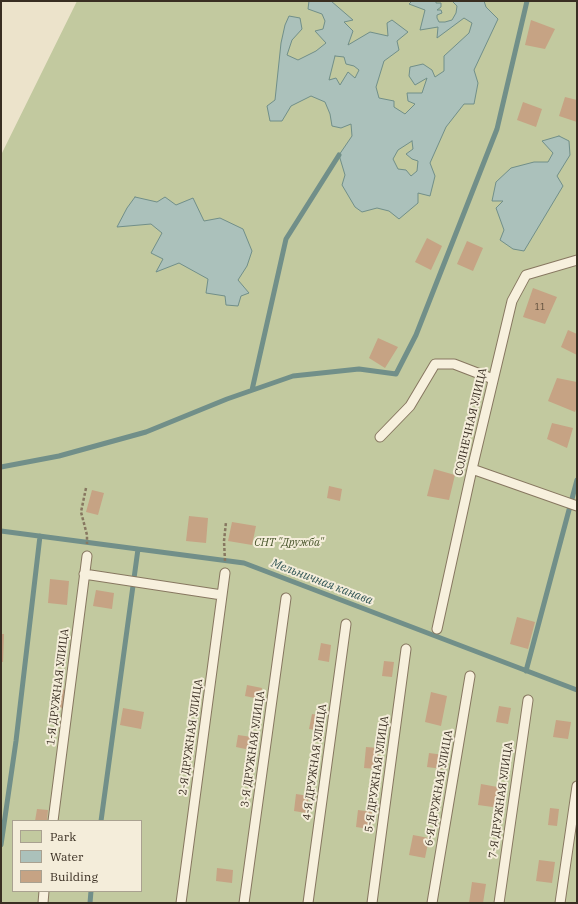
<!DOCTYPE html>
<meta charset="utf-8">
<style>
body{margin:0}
#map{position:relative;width:578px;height:904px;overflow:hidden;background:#ece3cb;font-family:"IBM Plex Serif",serif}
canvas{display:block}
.frame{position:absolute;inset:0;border:2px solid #392e22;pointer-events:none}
.legend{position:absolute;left:12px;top:820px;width:130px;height:72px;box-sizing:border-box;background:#f4edda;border:1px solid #a9a190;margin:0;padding:5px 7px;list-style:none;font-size:12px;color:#392e22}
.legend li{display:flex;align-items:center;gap:8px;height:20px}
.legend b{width:20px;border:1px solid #a9a190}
</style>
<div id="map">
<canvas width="578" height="904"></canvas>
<div class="frame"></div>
<ul class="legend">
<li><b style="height:11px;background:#c2c99f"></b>Park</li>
<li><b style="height:11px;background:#abc1bb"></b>Water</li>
<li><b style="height:11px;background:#c6a384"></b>Building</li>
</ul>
</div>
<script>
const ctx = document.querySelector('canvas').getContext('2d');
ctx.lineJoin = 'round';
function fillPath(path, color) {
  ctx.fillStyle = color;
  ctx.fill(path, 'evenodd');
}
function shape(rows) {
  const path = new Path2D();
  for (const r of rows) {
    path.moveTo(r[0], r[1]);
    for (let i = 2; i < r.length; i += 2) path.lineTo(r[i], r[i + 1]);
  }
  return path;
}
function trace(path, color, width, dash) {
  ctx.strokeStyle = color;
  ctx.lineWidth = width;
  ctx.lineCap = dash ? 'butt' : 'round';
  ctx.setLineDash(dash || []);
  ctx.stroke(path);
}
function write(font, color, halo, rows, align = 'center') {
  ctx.font = font + ' "IBM Plex Serif",serif';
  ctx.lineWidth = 4;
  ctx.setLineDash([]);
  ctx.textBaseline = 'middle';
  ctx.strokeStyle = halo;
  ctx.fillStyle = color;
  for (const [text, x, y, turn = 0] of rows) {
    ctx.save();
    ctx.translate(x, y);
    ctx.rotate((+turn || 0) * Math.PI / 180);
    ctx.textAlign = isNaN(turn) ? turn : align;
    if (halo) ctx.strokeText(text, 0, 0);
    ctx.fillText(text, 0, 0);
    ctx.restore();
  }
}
fillPath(shape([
 [77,1,577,1,577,903,1,903,1,155],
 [13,821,141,821,141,891,13,891]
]), '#c2c99f');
const water = shape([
 [309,1,331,1,353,20,344,22,353,31,348,45,370,32,388,36,387,23,392,20,408,32,397,41,399,50,384,61,376,87,379,98,394,101,394,107,405,114,415,104,408,101,407,93,422,93,427,78,415,85,409,76,410,67,423,64,432,70,435,77,444,71,444,56,469,33,472,23,464,18,437,38,438,27,420,30,425,10,409,4,412,1,436,1,436,3,441,3,441,7,437,10,441,10,442,13,437,15,437,18,439,22,445,22,452,20,456,13,457,6,452,1,484,1,486,7,498,19,474,70,478,83,474,104,464,104,446,127,430,163,435,176,430,196,418,193,418,203,399,219,389,211,377,208,362,212,355,207,342,185,345,175,339,155,352,136,351,124,341,128,332,126,330,114,325,102,311,96,291,106,282,121,270,121,267,106,275,100,281,43,285,25,289,16,300,18,302,29,292,40,287,55,298,60,316,51,326,43,315,31,323,29,325,21,322,14,308,9,309,1],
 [335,56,344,57,346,64,354,66,359,70,355,78,348,72,340,85,336,78,329,80,335,56],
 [412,141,413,149,406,154,412,159,418,161,417,171,411,176,406,170,398,169,393,159,398,150,412,141],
 [559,136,569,141,570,155,557,176,563,186,524,251,513,249,500,240,504,230,496,208,503,201,492,201,496,182,511,168,534,162,548,162,553,153,542,141,559,136],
 [135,197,157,202,165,197,176,205,193,198,204,221,220,218,243,229,252,251,247,266,238,280,249,293,241,296,238,306,226,305,225,296,206,293,208,279,179,263,156,272,163,259,151,253,162,233,151,224,117,227,127,208,135,197]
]);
fillPath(water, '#abc1bb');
trace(water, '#718f89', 1);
trace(shape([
 [252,390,286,239,339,155],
 [1,467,59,456,146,432,227,399,293,376,359,369,396,374,416,335,497,129,527,1],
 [1,531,244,563,577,690],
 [526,671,577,480],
 [101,821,138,549],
 [1,845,16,741,40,536],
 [90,903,91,891]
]), '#718f89', 5);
fillPath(shape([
 [531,20,555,29,545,49,525,45],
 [565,97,577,100,577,122,559,116],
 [523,102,542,109,536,127,517,120],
 [427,238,442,246,431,270,415,262],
 [467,241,483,248,473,271,457,264],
 [533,288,557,297,545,324,523,317],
 [568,330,577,334,577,355,561,347],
 [378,338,398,347,385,368,369,358],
 [557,378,577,382,577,407,575,412,548,401],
 [552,423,573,428,567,448,547,439],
 [434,469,455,475,449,500,427,496],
 [329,486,342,489,340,501,327,498],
 [92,490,104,493,98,515,86,512],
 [189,516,208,518,206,543,186,541],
 [232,522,256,526,252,545,228,541],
 [50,579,69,581,67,605,48,603],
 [96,590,114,593,112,609,93,606],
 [517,617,535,622,528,649,510,644],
 [1,634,4,634,3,662,1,662],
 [321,643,331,645,329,662,318,660],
 [384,661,394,662,392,677,382,676],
 [247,685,262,688,260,699,245,696],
 [54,689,66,690,64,708,52,707],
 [431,692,447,696,441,726,425,722],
 [499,706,511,708,508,724,496,722],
 [123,708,144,712,141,729,120,725],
 [312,714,323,716,321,731,309,729],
 [556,720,571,722,568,739,553,737],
 [238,735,252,737,250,750,236,747],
 [366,747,379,748,377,769,364,768],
 [429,753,444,755,442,769,427,767],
 [481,784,503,788,500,808,478,805],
 [296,794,309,796,306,813,294,811],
 [550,808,559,809,557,826,548,825],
 [37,809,48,810,47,821,35,821],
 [358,810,372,812,369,829,356,827],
 [413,835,429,838,425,858,409,855],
 [539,860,555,862,552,883,536,881],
 [217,868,233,870,232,883,216,881],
 [472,882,486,884,483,903,469,903]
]), '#c6a384');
const service = shape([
 [380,437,410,406,435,364,454,364,493,379],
 [472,469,577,506],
 [84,574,222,595],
 [437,629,472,469,512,301,526,275,577,260],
 [53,821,87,556],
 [43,903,44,891],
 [181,903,225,573],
 [244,903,286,598],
 [308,903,346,624],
 [372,903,406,649],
 [432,903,470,676],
 [499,903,528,700],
 [560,903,577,786]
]);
trace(service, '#877760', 11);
trace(shape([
 [86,488,81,512,87,535,87,544],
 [225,561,224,541,226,522]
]), '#877760', 2.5, [3, 2]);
trace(service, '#f7f0dd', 9);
write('9px', '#5c4b3a', null, [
 ["11",540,307]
]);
write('11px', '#392e22', '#f4edda', [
 ["СОЛНЕЧНАЯ УЛИЦА",471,422,-77],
 ["1-Я ДРУЖНАЯ УЛИЦА",58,687,-83],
 ["2-Я ДРУЖНАЯ УЛИЦА",191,737,-82],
 ["3-Я ДРУЖНАЯ УЛИЦА",253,749,-82],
 ["4-Я ДРУЖНАЯ УЛИЦА",315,762,-82],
 ["5-Я ДРУЖНАЯ УЛИЦА",377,774,-82],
 ["6-Я ДРУЖНАЯ УЛИЦА",439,788,-80],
 ["7-Я ДРУЖНАЯ УЛИЦА",501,800,-82]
]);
write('italic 11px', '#47542a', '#f4edda', [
 ["СНТ \"Дружба\"",289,543]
]);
write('italic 12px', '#335757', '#f4edda', [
 ["Мельничная канава",322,582,21]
]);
</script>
